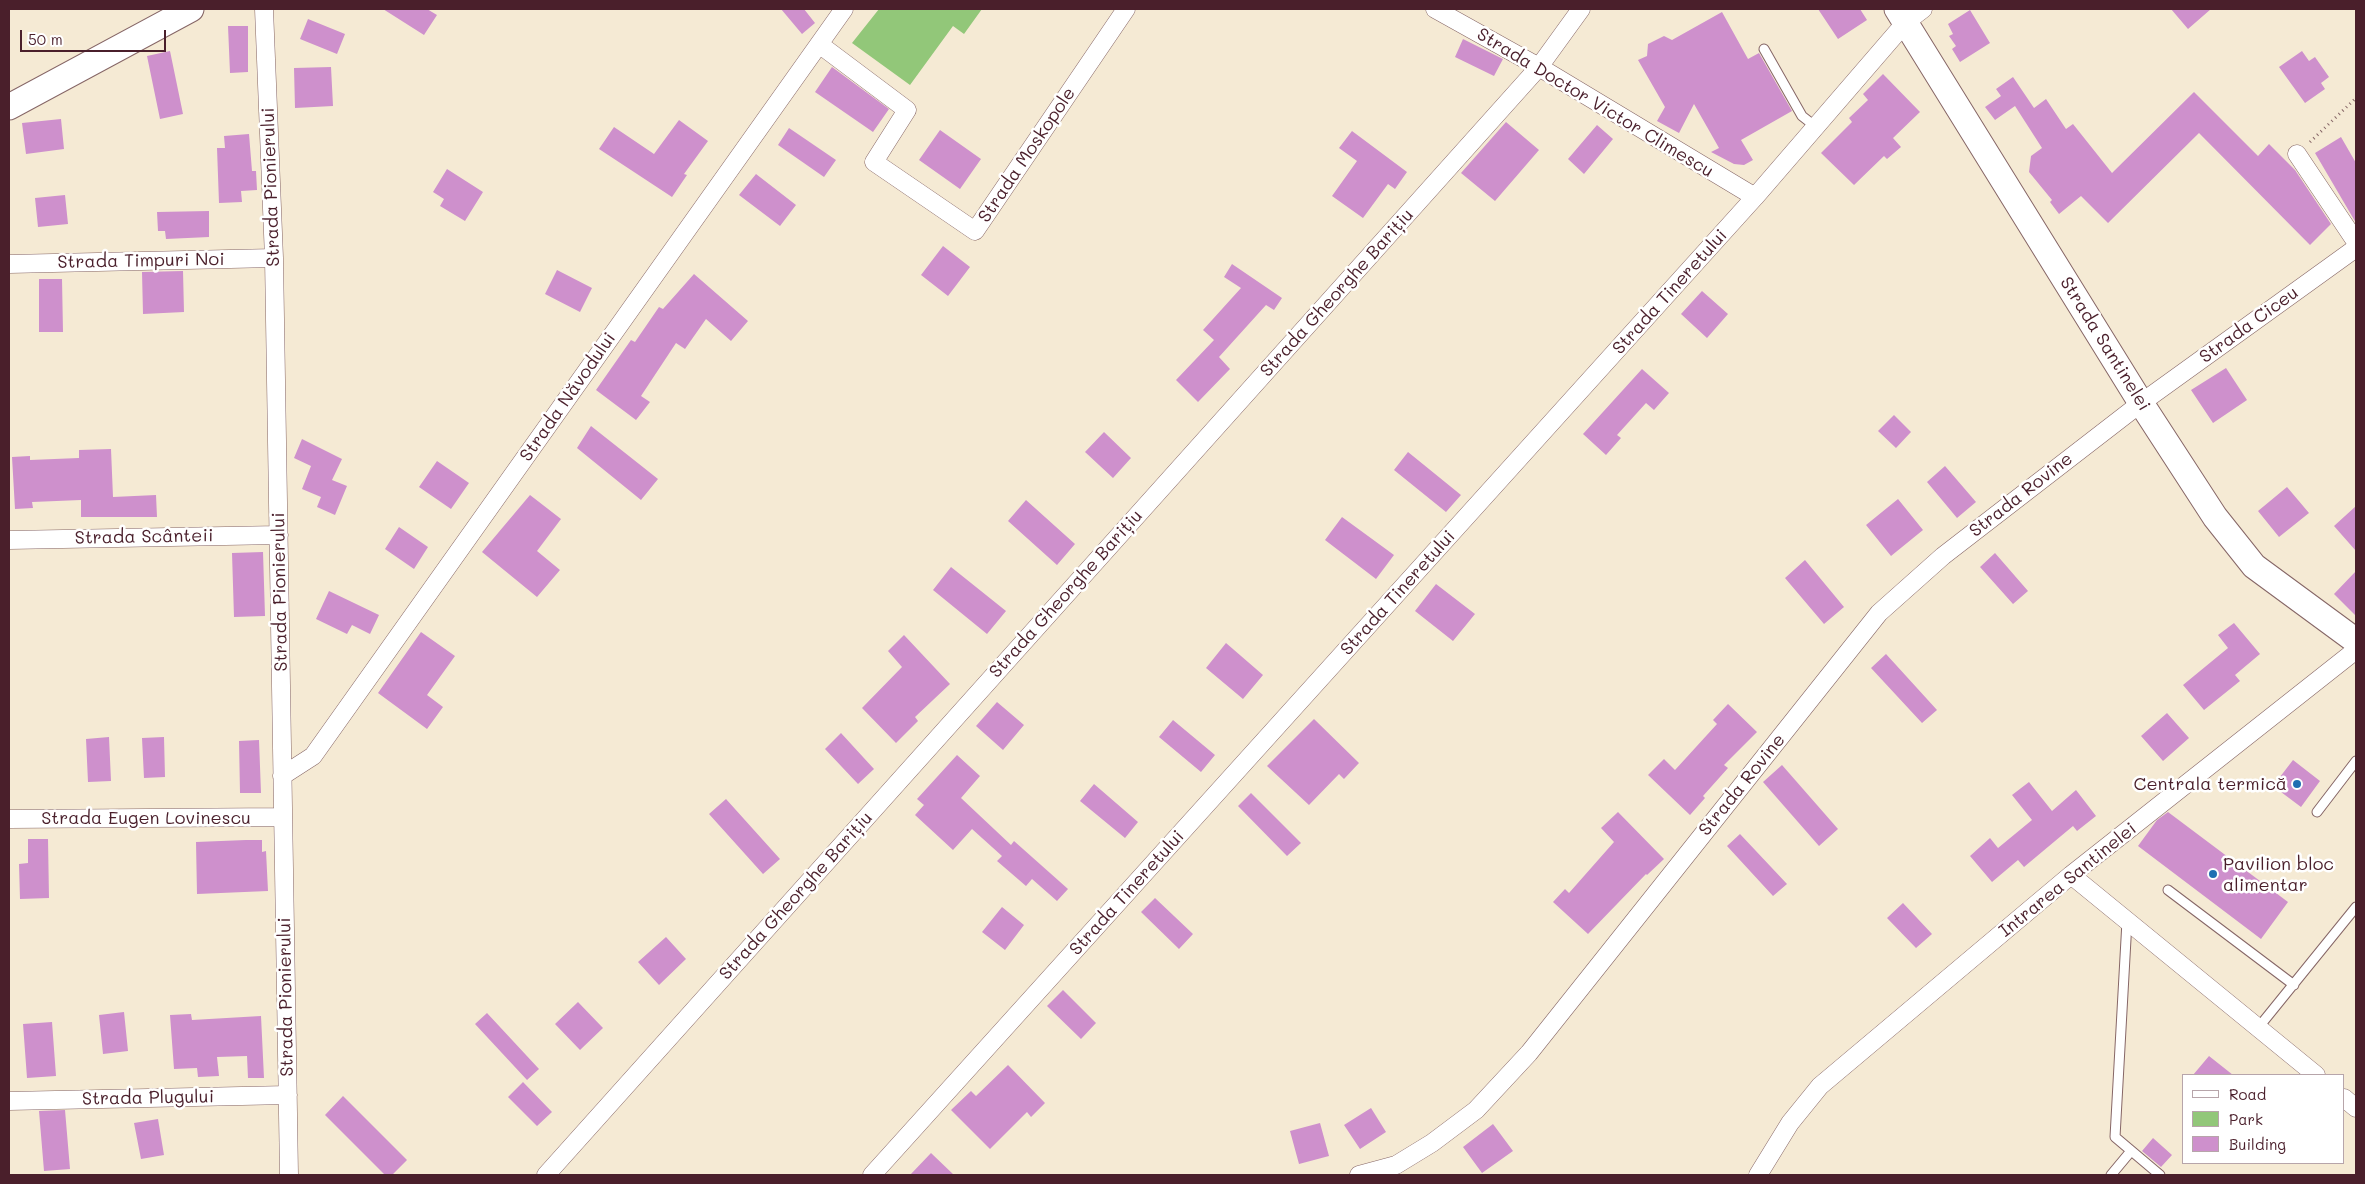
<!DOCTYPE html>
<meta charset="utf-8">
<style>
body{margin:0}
#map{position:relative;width:2365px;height:1184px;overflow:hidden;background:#f5ead4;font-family:Mali,sans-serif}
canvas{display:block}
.frame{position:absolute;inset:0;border:10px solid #4a1f2b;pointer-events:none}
.legend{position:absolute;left:2182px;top:1074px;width:162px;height:90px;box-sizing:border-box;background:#fff;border:1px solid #b7a5aa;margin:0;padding:6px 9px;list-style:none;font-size:15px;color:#4a1f2b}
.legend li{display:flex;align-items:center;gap:10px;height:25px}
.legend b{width:25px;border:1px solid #b7a5aa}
.scale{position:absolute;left:20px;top:30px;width:146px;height:22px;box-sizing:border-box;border:2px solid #4a1f2b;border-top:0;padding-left:6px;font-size:15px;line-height:18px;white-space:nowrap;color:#4a1f2b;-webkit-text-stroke:4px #fff;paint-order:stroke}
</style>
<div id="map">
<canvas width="2365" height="1184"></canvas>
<div class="frame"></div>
<ul class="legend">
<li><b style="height:6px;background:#fff"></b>Road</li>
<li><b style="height:14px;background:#92c779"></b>Park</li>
<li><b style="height:14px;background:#ce90cc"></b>Building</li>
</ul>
<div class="scale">50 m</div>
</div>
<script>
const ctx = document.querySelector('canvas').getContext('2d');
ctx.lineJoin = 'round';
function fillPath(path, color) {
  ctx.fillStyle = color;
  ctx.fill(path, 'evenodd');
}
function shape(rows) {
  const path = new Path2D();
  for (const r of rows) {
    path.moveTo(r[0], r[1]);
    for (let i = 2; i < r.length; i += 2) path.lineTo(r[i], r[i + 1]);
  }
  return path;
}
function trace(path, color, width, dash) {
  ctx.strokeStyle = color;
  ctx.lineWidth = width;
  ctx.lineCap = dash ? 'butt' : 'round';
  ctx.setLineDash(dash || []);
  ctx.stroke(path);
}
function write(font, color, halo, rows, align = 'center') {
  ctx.font = font + ' Mali,sans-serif';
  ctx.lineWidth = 5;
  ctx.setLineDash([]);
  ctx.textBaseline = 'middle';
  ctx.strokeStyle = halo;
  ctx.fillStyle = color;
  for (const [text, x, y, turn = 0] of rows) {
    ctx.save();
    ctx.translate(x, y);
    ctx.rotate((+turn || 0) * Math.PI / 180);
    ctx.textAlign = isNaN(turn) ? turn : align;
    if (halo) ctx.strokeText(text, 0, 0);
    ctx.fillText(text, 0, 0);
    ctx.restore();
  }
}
fillPath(shape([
 [879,9,982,9,964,34,953,26,910,85,852,43]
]), '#92c779');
fillPath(shape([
 [383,9,427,9,437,15,424,35],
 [781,9,804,9,815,23,802,34],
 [1818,9,1860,9,1867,20,1838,39],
 [2171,9,2211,9,2188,29],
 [1970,10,1990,43,1960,62,1952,49,1956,46,1949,36,1953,34,1948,24],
 [1722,12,1748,59,1759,53,1792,111,1741,140,1753,160,1744,165,1734,164,1711,152,1719,148,1694,104,1679,133,1657,121,1665,107,1638,60,1647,56,1648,44,1664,36,1672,40],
 [308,19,345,34,337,54,300,39],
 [228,26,248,26,248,72,230,73],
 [1463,39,1503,59,1494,76,1455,57],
 [170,51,183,114,160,119,147,56],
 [2302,51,2309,61,2315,57,2329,77,2321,83,2325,89,2305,103,2279,67],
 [331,67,333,106,295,108,294,68],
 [832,67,889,109,873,132,815,92],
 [1883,74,1920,112,1893,138,1901,147,1887,159,1884,156,1854,185,1821,153,1852,122,1849,118,1868,100,1863,94],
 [2013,77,2034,108,2046,99,2066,129,2073,124,2112,173,2194,92,2258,156,2269,144,2295,170,2331,224,2310,245,2199,133,2108,223,2081,196,2059,214,2050,202,2052,200,2029,172,2031,156,2042,148,2015,106,1995,120,1985,107,2001,96,1996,89],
 [61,119,64,149,26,154,22,123],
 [679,120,708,141,684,174,687,175,672,197,599,149,614,127,654,154],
 [1506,122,1539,150,1495,201,1461,173],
 [1597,125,1613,139,1584,174,1568,159],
 [789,128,836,160,824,177,778,145],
 [940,130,981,159,960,189,919,160],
 [1352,131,1407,172,1395,189,1388,184,1363,218,1332,196,1357,161,1339,148],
 [249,134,252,171,256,171,257,190,241,191,242,202,219,203,217,148,225,148,224,136],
 [2341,137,2356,163,2356,223,2315,153],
 [447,169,483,192,465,221,440,206,444,199,433,192],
 [756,174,796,205,780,226,739,195],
 [65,195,68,224,38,227,35,198],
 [209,211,209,237,166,239,165,231,158,231,157,212],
 [943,246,970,267,948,296,921,275],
 [1232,264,1282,298,1274,310,1266,305,1219,357,1230,369,1198,402,1176,380,1214,340,1203,330,1241,288,1224,277],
 [557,270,592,288,580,312,545,294],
 [183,271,184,312,143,314,142,272],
 [694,274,748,321,731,341,706,319,685,349,676,343,641,396,650,402,636,420,596,390,631,340,635,342,659,307,663,309],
 [39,279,62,279,63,332,39,332],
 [1702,291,1728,314,1707,338,1681,314],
 [2226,368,2247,400,2213,423,2191,390],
 [1642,369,1669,393,1654,410,1646,403,1617,435,1621,438,1606,455,1583,434],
 [1894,415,1911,432,1896,448,1878,431],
 [591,426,658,479,641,500,577,448],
 [1104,432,1131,458,1113,478,1085,452],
 [302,439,342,459,332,480,347,486,335,515,317,507,321,497,302,489,311,466,294,458],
 [111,449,113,497,156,495,157,517,81,517,81,500,32,502,33,508,15,509,12,457,30,456,30,460,79,458,79,450],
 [1408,452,1461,495,1446,512,1394,470],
 [437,461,469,483,451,509,419,487],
 [1945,466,1976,502,1957,518,1927,482],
 [2287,487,2309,513,2279,537,2258,511],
 [530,495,561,519,537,551,560,570,537,597,482,552],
 [1898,499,1923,530,1891,556,1866,525],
 [1026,500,1075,544,1057,565,1008,521],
 [2356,506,2356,551,2334,526],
 [1342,517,1394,555,1376,579,1325,540],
 [399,527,428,547,414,569,385,549],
 [263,552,265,616,234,617,232,553],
 [1995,553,2028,591,2013,604,1980,567],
 [1805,560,1844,607,1824,624,1785,578],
 [951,567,1006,611,987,634,933,590],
 [2356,571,2356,616,2334,594],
 [1436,584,1475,614,1453,641,1415,611],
 [329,591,379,615,370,634,352,625,347,634,316,619],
 [2234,623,2260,654,2235,675,2240,681,2204,710,2183,685,2228,648,2218,635],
 [421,632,455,656,427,695,443,707,427,729,378,693],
 [904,635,950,684,915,717,918,721,896,743,862,708,902,667,888,651],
 [1226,643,1263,675,1243,699,1206,668],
 [1886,654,1937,710,1922,723,1871,668],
 [997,702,1024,725,1003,750,976,726],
 [1728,704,1757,732,1724,765,1728,768,1703,796,1705,798,1690,815,1648,775,1664,759,1675,770,1717,724,1713,720],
 [2167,713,2189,738,2163,761,2141,736],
 [1314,719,1359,763,1344,779,1339,774,1309,805,1267,766],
 [1173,720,1215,755,1201,772,1159,737],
 [841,733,874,769,858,784,825,749],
 [109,737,111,781,88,782,86,739],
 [164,737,165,777,144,778,142,738],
 [259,740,261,793,240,793,239,741],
 [957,755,980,776,961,798,1011,845,1014,841,1068,889,1057,901,1032,879,1026,886,997,861,1002,856,972,829,953,850,915,815,924,805,917,799],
 [2293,760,2320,781,2301,807,2273,786],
 [1782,765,1838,829,1819,846,1763,782],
 [2029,782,2052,811,2076,790,2096,816,2077,831,2073,826,2024,867,2018,860,1992,882,1970,856,1990,838,1998,848,2032,820,2012,795],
 [1094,784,1138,822,1125,838,1080,801],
 [1251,793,1301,843,1287,856,1238,806],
 [726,799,780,859,763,874,709,814],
 [1618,812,1664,859,1647,875,1646,874,1588,934,1553,902,1565,889,1569,893,1614,842,1601,828],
 [2168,812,2288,902,2261,939,2138,846,2157,820],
 [1740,834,1787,884,1773,896,1727,846],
 [28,839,48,839,49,898,20,899,19,864,28,863],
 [246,840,262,840,262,852,266,851,268,891,197,894,196,842],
 [1155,898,1193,934,1179,949,1141,912],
 [1903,903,1932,934,1916,948,1887,918],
 [1002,907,1024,925,1005,950,982,932],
 [666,937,686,959,659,985,638,962],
 [1063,990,1096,1023,1081,1039,1047,1006],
 [578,1002,603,1028,580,1050,555,1024],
 [124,1012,128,1051,103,1054,99,1015],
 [487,1013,539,1069,527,1080,475,1024],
 [191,1014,192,1020,261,1016,264,1078,248,1078,247,1056,217,1057,219,1076,198,1077,197,1068,174,1069,170,1015],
 [52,1022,56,1076,27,1078,23,1024],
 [2209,1056,2233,1075,2193,1075],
 [1008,1065,1045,1103,1031,1117,1027,1112,990,1149,951,1110,971,1091,976,1096],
 [523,1082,552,1112,537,1126,508,1097],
 [343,1096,407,1160,392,1175,385,1175,325,1115],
 [1371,1108,1386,1132,1360,1149,1344,1125],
 [65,1110,70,1169,44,1171,39,1111],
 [158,1119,164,1155,141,1159,134,1123],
 [1320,1123,1329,1156,1299,1164,1290,1131],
 [1493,1124,1513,1151,1482,1173,1463,1147],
 [2153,1138,2172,1155,2161,1167,2142,1151],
 [931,1153,954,1175,910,1175]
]), '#ce90cc');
const lane = shape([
 [1764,49,1802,116,1816,127],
 [2317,812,2356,761],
 [2168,890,2294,985],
 [2127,921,2115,1137,2160,1175],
 [2258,1028,2356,907],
 [2111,1175,2131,1151]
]);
const street = shape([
 [264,9,274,258,289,1175],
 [1435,9,1539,67,1755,197],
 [819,44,907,110,874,162,975,231,1126,9],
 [2297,154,2356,242],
 [9,264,274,258],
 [9,540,279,535],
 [282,776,313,756,844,9],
 [9,819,283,817],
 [2071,875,2316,1075],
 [2344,1098,2356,1108],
 [9,1101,288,1095],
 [546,1175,1539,67,1581,9],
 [872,1175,1755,197,1906,22,1923,9],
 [1359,1175,1396,1165,1432,1143,1476,1110,1529,1053,1879,613,1943,556,2141,403,2356,248],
 [1758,1175,1790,1123,1820,1086,2071,875,2356,650]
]);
const secondary = shape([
 [1897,9,2141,403,2215,517,2254,566,2356,641],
 [9,107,191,9]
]);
trace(lane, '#866666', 11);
trace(street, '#866666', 19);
trace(secondary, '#866666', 27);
trace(shape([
 [2310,142,2356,98]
]), '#866666', 3, [1, 4]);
trace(lane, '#fff', 9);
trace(street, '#fff', 18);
trace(secondary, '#fff', 25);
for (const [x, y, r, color] of [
 [2297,784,5,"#1f6fb2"],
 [2213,874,5,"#1f6fb2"]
]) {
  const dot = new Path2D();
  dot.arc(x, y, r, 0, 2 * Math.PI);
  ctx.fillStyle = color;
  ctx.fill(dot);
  trace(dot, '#fff', 2);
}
write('18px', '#4a1f2b', '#fff', [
 ["Strada Doctor Victor Climescu",1595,103,31],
 ["Strada Moskopole",1027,155,-56],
 ["Strada Pionierului",271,187,-92],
 ["Strada Timpuri Noi",141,261,-1],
 ["Strada Tineretului",1670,292,-48],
 ["Strada Gheorghe Barițiu",1337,293,-48],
 ["Strada Ciceu",2249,325,-36],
 ["Strada Santinelei",2105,344,58],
 ["Strada Năvodului",568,397,-55],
 ["Strada Rovine",2021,495,-38],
 ["Strada Scânteii",144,537,-1],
 ["Strada Pionierului",280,592,-91],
 ["Strada Tineretului",1398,593,-48],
 ["Strada Gheorghe Barițiu",1066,594,-48],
 ["Strada Rovine",1742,785,-51],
 ["Strada Eugen Lovinescu",146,818],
 ["Intrarea Santinelei",2068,880,-39],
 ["Strada Tineretului",1127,893,-48],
 ["Strada Gheorghe Barițiu",796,896,-48],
 ["Strada Pionierului",286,997,-91],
 ["Strada Plugului",148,1098,-1]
]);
write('18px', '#4a1f2b', '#fff', [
 ["Centrala termică",2287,784],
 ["Pavilion bloc",2223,864,"left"],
 ["alimentar",2223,885,"left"]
], 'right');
</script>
